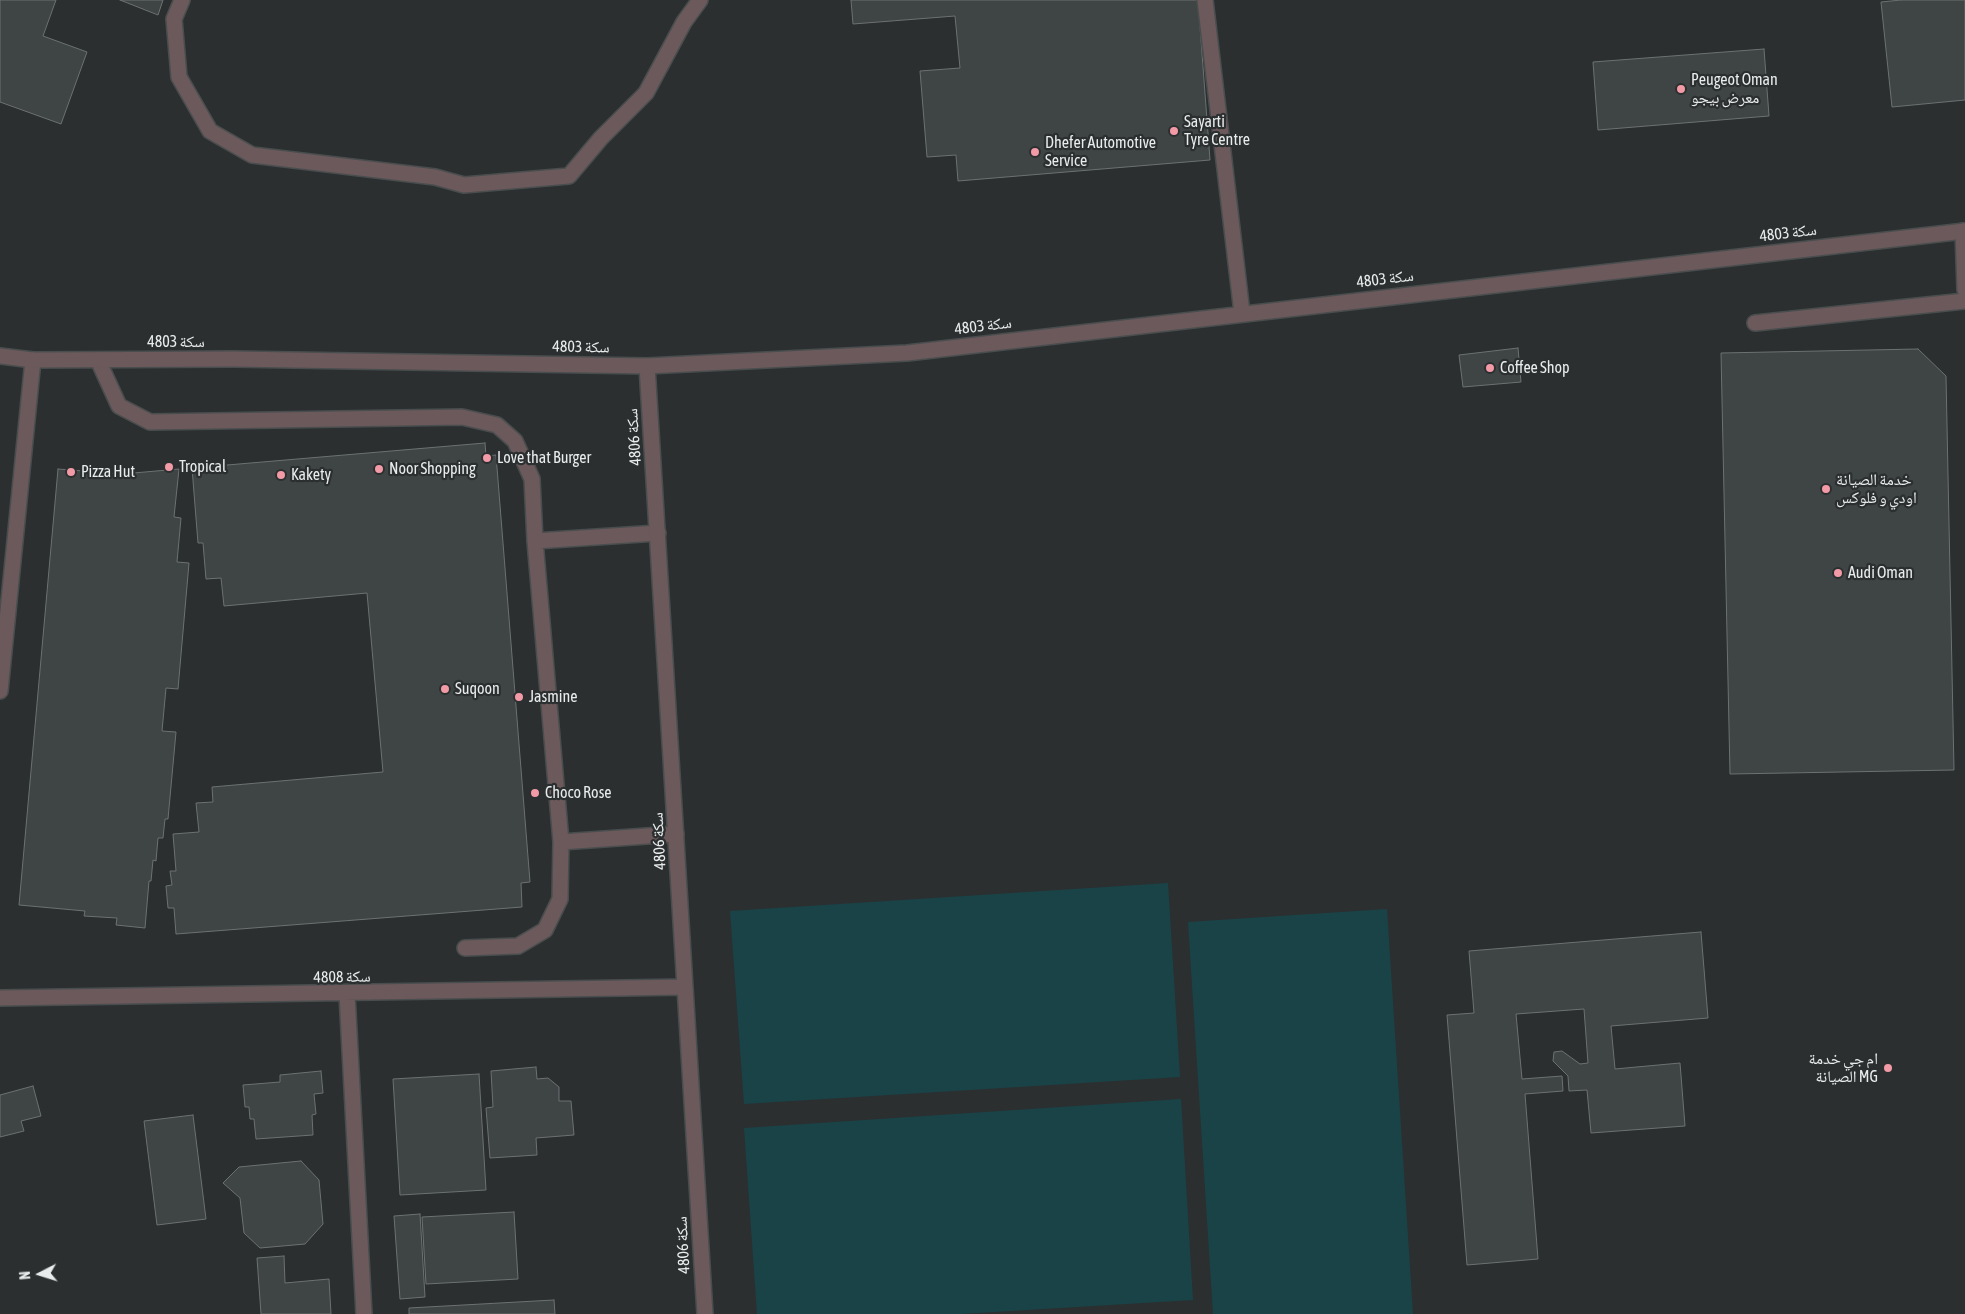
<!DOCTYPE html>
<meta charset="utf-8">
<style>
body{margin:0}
#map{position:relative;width:1965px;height:1314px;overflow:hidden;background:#2b2f30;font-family:"Asap Condensed",sans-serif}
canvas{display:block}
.north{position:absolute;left:15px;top:1249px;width:50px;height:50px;-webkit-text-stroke:4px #2b2f30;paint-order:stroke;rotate:265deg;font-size:14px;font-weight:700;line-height:20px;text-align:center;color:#e9ecec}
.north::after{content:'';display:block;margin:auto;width:18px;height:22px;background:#e9ecec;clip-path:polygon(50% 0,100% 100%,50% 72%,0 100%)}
</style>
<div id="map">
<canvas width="1965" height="1314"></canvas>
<div class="north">N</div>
</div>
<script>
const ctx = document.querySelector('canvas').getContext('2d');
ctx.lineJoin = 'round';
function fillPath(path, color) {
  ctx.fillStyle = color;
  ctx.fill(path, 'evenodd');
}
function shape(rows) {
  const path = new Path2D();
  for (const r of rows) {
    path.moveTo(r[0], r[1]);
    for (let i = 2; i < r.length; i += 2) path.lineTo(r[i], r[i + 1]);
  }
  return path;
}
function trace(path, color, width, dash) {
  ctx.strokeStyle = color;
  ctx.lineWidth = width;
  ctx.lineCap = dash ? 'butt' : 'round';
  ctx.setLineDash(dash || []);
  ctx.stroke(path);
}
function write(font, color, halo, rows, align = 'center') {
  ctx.font = font + ' "Asap Condensed","Noto Naskh Arabic",sans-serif';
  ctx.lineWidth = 4.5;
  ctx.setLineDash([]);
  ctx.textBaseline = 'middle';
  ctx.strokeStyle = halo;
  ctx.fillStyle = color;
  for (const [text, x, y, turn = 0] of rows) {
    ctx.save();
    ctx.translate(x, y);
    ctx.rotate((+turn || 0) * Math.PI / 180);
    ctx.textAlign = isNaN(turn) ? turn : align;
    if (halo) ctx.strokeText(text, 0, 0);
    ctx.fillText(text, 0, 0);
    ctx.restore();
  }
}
fillPath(shape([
 [1168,883,1180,1077,744,1104,730,911],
 [1387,909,1413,1314,1213,1314,1188,922],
 [1181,1099,1193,1300,961,1314,757,1314,744,1128]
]), '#1a4348');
const building = shape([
 [0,0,56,0,43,36,87,52,61,124,0,102,0,0],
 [120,0,163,0,158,15,120,0],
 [851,0,1198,0,1210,160,958,181,956,155,927,157,920,71,960,68,955,16,853,24,851,0],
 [1901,0,1965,0,1965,100,1892,107,1881,2,1901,0],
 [1764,49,1769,116,1598,130,1593,62,1764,49],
 [1518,348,1521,382,1463,387,1459,355,1518,348],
 [1918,349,1946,376,1954,770,1730,774,1721,353,1918,349],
 [485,443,486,456,496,455,530,882,521,883,522,907,176,934,174,908,168,908,166,886,172,885,170,871,176,871,173,834,199,832,196,803,213,802,212,787,383,772,367,593,224,606,221,578,206,579,203,543,198,543,192,468,485,443],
 [58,469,122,474,179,469,174,517,181,518,177,562,189,563,178,689,166,688,162,731,176,732,168,819,165,819,163,838,158,838,156,861,153,860,151,881,149,881,145,928,116,925,117,918,84,916,85,911,19,905,58,469],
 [1701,932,1708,1018,1611,1026,1615,1069,1680,1063,1685,1126,1591,1133,1587,1090,1569,1091,1568,1076,1553,1061,1554,1052,1562,1051,1580,1064,1588,1063,1584,1009,1516,1014,1522,1079,1562,1076,1563,1091,1525,1094,1538,1259,1467,1265,1447,1015,1474,1013,1469,951,1701,932],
 [536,1067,537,1079,548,1078,559,1087,559,1101,571,1101,574,1135,536,1138,537,1155,490,1158,486,1108,493,1107,491,1071,536,1067],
 [321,1071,323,1093,314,1094,316,1114,312,1115,313,1135,256,1139,254,1119,250,1119,249,1107,245,1107,243,1085,280,1082,280,1075,321,1071],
 [479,1074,486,1190,400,1195,393,1079,479,1074],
 [33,1086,41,1116,21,1121,24,1131,0,1137,0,1095,33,1086],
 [193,1115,206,1219,157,1225,144,1121,193,1115],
 [301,1161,319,1180,323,1224,305,1244,260,1248,244,1233,240,1198,223,1183,239,1167,301,1161],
 [514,1212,518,1279,426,1284,422,1217,514,1212],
 [420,1214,425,1297,400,1299,394,1216,420,1214],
 [284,1256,285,1283,329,1279,331,1314,261,1314,257,1258,284,1256],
 [554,1300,555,1314,409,1314,409,1308,554,1300]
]);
fillPath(building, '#3f4445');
trace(building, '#6c7172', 1);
const service = shape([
 [182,0,174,19,179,77,210,131,252,155,435,177,464,185,569,176,601,138,646,93,684,22,700,0],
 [1205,0,1242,313],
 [1963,231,1965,290],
 [1755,323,1965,301],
 [98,360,119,406,150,422,462,417,497,425,515,441,532,479,535,541,561,842,560,899,545,930,518,946,465,948],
 [535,541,658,533],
 [561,842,676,834]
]);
const minor = shape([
 [647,366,705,1314],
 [0,691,33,360],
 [347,994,364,1314],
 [0,998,685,987]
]);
const tertiary = shape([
 [0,356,33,360,234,359,647,366,907,353,1965,231]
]);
trace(service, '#494d4e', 18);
trace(minor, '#494d4e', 18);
trace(tertiary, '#494d4e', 18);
trace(service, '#6b595b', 15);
trace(minor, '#6b595b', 15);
trace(tertiary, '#6b595b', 15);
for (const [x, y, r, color] of [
 [1681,89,5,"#f39aa7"],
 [1174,131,5,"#f39aa7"],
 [1035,152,5,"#f39aa7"],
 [1490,368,5,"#f39aa7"],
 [487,458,5,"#f39aa7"],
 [169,467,5,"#f39aa7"],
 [379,469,5,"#f39aa7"],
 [71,472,5,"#f39aa7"],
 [281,475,5,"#f39aa7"],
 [1826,489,5,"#f39aa7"],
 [1838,573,5,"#f39aa7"],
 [445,689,5,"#f39aa7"],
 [519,697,5,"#f39aa7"],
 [535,793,5,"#f39aa7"],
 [1888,1068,5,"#f39aa7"]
]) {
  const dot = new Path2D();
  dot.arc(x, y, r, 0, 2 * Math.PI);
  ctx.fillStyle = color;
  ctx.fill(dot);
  trace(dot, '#2b2f30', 2);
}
write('16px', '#e9ecec', '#2b2f30', [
 ["Peugeot Oman",1691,80],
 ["معرض بيجو",1691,98],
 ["Sayarti",1184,122],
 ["Tyre Centre",1184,140],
 ["Dhefer Automotive",1045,143],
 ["Service",1045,161],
 ["Coffee Shop",1500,368],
 ["Love that Burger",497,458],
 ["Tropical",179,467],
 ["Noor Shopping",389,469],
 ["Pizza Hut",81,472],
 ["Kakety",291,475],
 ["خدمة الصيانة",1836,480],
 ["اودي و فلوكس",1836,498],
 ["Audi Oman",1848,573],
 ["Suqoon",455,689],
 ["Jasmine",529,697],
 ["Choco Rose",545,793],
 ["ام جي خدمة",1878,1059,"right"],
 ["الصيانة MG",1878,1077,"right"]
], 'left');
write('16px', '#e9ecec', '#2b2f30', [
 ["سكة 4803",1788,233,-7],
 ["سكة 4803",1385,279,-7],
 ["سكة 4803",983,326,-7],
 ["سكة 4803",176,342],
 ["سكة 4803",581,347,1],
 ["سكة 4806",634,437,-94],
 ["سكة 4806",659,841,-93],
 ["سكة 4808",342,977,-1],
 ["سكة 4806",683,1245,-93]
]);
</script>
